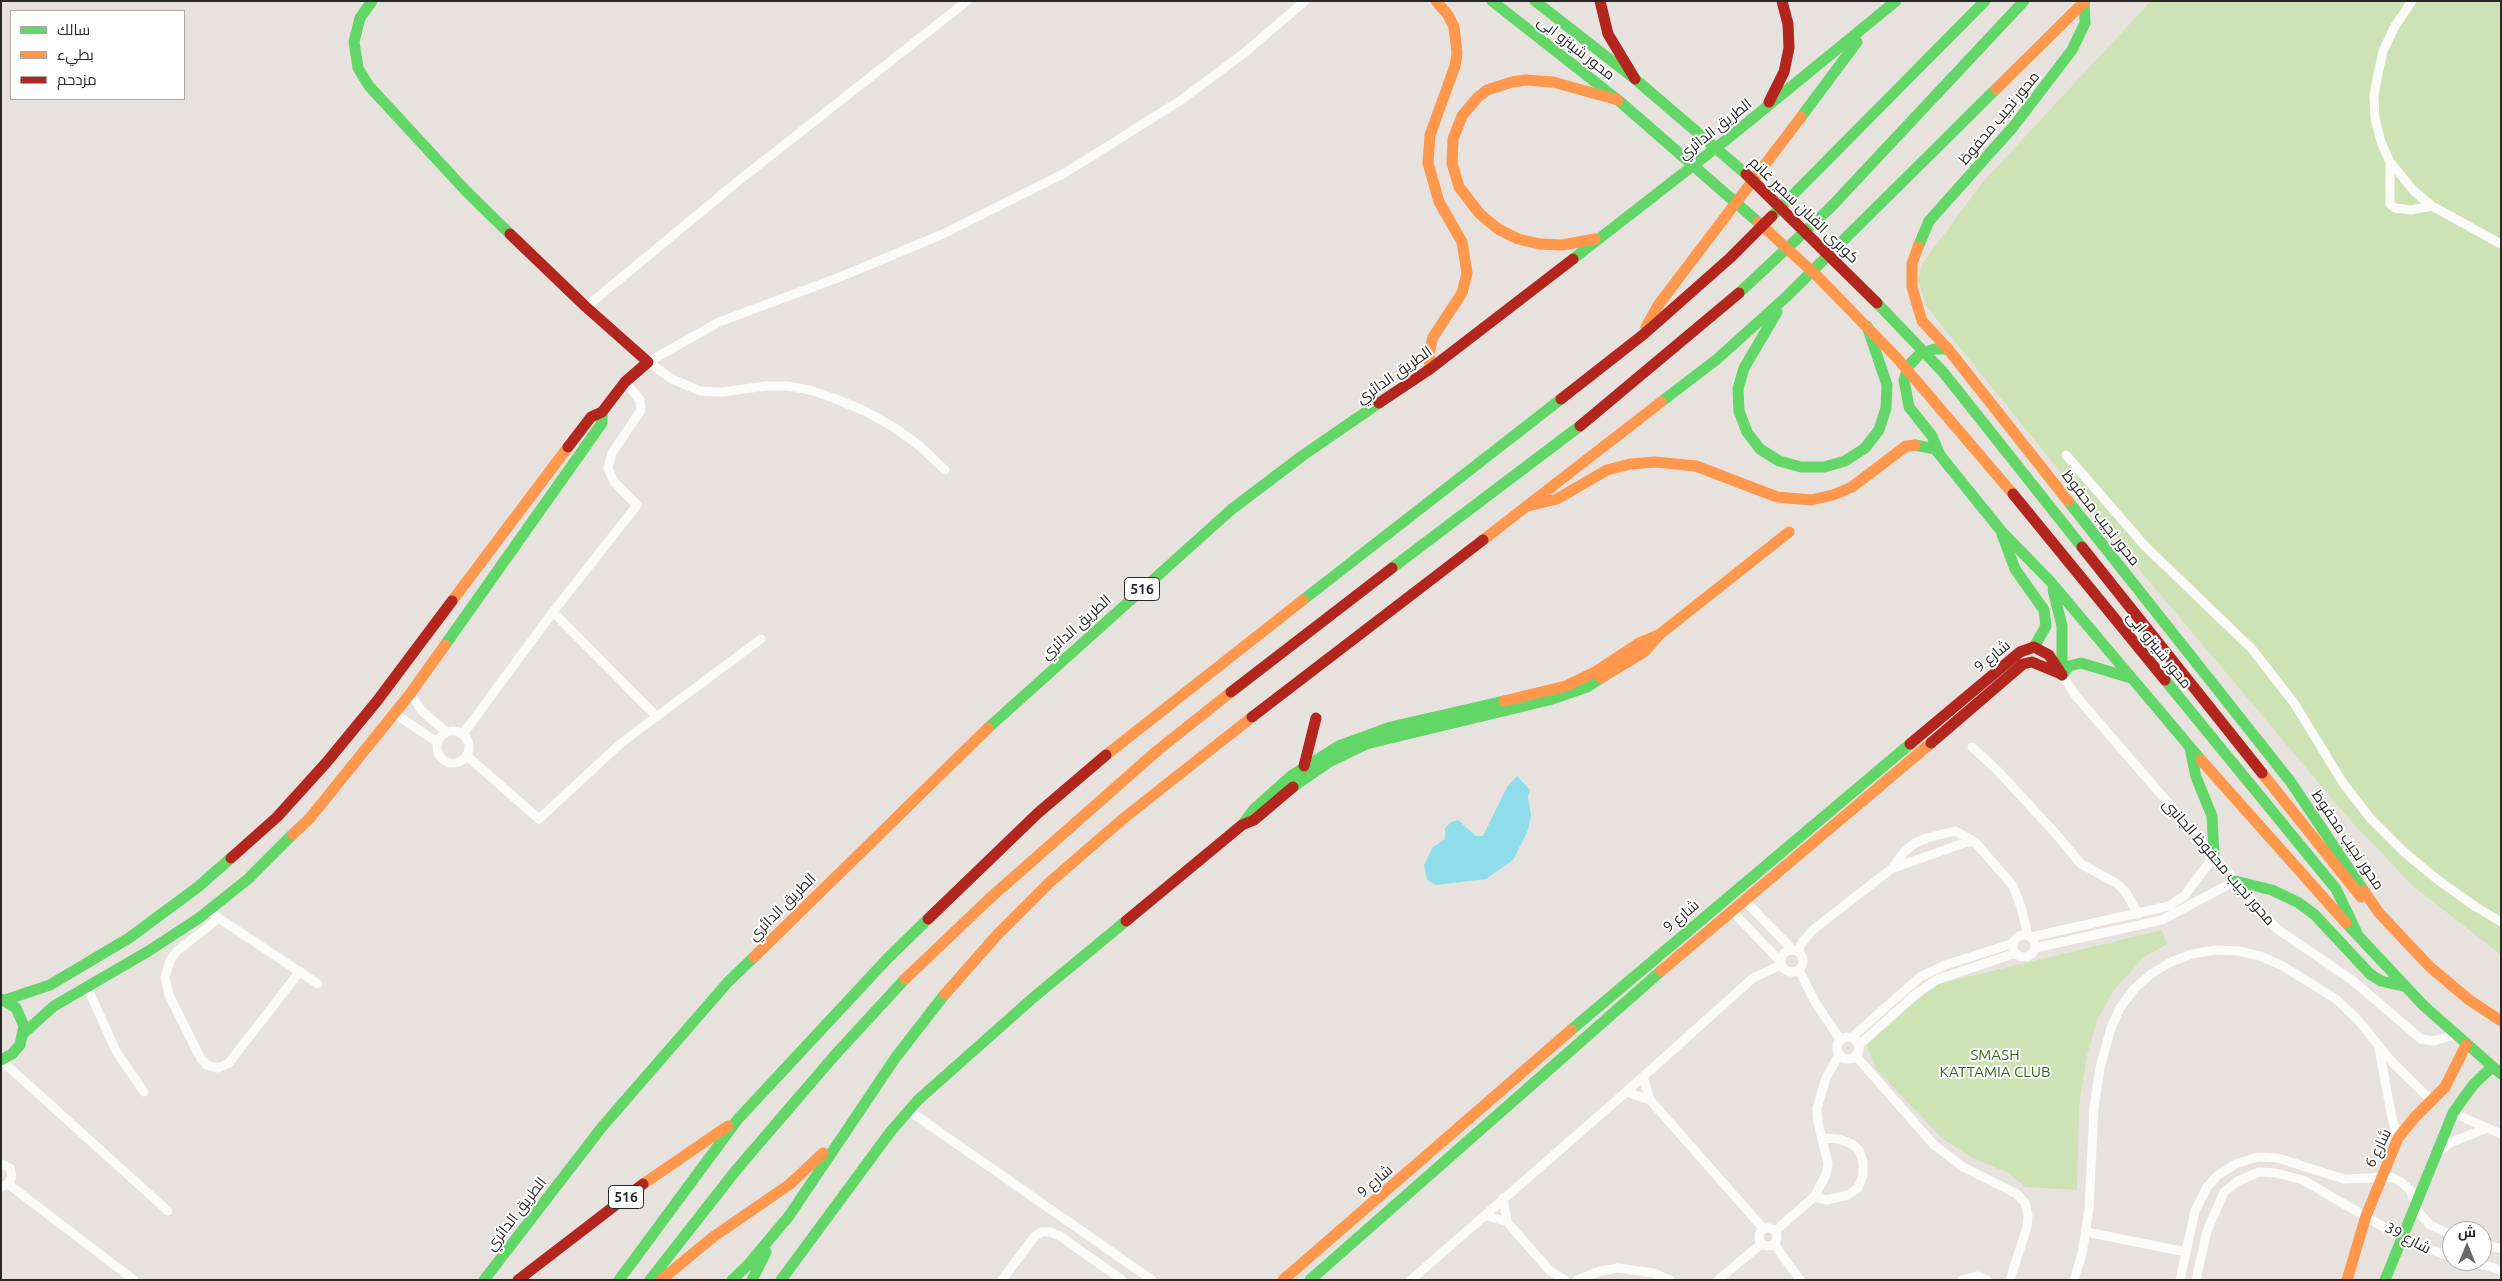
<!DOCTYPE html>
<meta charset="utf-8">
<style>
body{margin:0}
#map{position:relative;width:2502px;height:1281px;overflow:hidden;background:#e7e2dd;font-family:Ubuntu,Cairo,sans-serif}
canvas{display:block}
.frame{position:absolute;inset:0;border:2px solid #282828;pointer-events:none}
.legend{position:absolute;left:10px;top:10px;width:175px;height:90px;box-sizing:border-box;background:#fff;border:1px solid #a9a9a9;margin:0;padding:6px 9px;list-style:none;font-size:15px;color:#282828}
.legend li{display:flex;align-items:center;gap:10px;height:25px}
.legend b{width:25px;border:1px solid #a9a9a9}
.north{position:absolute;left:2442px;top:1221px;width:50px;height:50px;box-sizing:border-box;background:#fff;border:1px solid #a9a9a9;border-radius:50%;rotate:0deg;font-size:14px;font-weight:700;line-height:20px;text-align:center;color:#282828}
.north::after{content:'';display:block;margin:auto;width:18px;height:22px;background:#6b6967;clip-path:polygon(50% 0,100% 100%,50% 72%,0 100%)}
</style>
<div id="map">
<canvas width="2502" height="1281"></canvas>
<div class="frame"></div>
<ul class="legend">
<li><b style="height:6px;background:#63d668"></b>سالك</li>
<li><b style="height:6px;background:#ff974d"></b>بطيء</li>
<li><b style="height:6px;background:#b3261e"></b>مزدحم</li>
</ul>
<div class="north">ش</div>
</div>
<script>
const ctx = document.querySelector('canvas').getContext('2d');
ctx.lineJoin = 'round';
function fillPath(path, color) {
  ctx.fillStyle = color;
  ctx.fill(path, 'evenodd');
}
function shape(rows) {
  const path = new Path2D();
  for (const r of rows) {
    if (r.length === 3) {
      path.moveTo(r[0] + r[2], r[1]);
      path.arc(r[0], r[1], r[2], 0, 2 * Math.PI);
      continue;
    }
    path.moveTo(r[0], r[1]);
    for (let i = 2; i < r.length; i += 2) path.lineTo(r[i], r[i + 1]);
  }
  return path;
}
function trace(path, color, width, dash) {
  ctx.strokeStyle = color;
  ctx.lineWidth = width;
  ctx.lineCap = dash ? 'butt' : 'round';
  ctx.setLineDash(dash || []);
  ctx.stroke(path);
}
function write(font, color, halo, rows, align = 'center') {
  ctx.font = font + ' Ubuntu,Cairo,sans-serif';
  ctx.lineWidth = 4;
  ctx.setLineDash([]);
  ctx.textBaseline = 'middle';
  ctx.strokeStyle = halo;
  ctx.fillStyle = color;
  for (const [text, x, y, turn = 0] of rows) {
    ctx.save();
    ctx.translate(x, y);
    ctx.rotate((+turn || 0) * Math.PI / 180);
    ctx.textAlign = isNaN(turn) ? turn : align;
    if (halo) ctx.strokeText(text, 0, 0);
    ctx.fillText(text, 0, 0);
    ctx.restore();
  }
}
fillPath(shape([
 [2151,1,2501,1,2501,955,2413,886,2350,820,2144,575,1926,306,1918,280,1922,264,1982,183],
 [2162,930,2167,944,2143,958,2113,991,2097,1021,2087,1055,2079,1107,2077,1190,2026,1187,2008,1173,1971,1157,1943,1139,1875,1068,1867,1045,1934,985]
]), '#cde3b5');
fillPath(shape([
 [1517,776,1530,790,1528,797,1531,815,1528,830,1513,860,1486,879,1436,885,1427,880,1424,865,1433,847,1445,839,1445,828,1451,822,1458,820,1476,836,1483,836,1507,787]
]), '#8fddeb');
trace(shape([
 [2412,1,2395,26,2383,51,2378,74,2374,95,2375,118,2381,142,2390,162,2414,191,2432,206,2501,244],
 [2390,162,2390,204,2395,208,2411,210,2432,206],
 [586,307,737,182,967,1],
 [2066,455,2145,546,2252,649,2294,703,2343,783,2371,819,2404,852,2438,880,2476,907,2501,922],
 [945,470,921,447,895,428,867,412,836,399,810,390,788,386,766,386,722,392,700,391,672,379,648,362,719,322,840,277,943,234,1065,173,1181,100,1243,54,1305,1],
 [553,612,657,717],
 [2062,675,2076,696,2277,929,2352,980,2421,1039,2434,1041,2454,1035],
 [410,694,422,711,446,732],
 [394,713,437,742],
 [453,747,16],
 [463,734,553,612,637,505,614,482,608,468,612,453,641,410,640,400,625,382],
 [1972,747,1998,771,2056,834,2081,864,2116,883,2125,891,2138,914],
 [467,756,539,819,621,743,761,639],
 [1892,868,1904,852,1915,843,1927,838,1955,831,1975,842],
 [1744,900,1792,949],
 [1732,911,1780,961],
 [214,915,318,984],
 [218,919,177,951,170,960,165,978,169,995,201,1059,207,1065,218,1068,229,1063,300,971],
 [2024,946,11],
 [2031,937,2169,906,2185,895,2214,856],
 [2035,948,2162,920,2235,881],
 [1792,961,11],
 [1798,951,1803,941,1814,929,1891,869,1967,842,1975,842,2013,886,2021,907,2028,936],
 [1799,970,1815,1002,1840,1039],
 [87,987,117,1053,144,1092],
 [1848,1048,11],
 [1852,1037,1920,977,1945,965,2014,943],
 [1859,1045,1916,994,1936,980,2016,953],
 [2379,1048,2392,1118,2398,1138],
 [1856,1056,1934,1145,1963,1167,2017,1194,2025,1203,2028,1215,2027,1227,2010,1280],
 [1,1060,168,1211],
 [1643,1077,1650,1100,1763,1228],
 [1626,1092,1650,1100],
 [908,1110,1152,1280],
 [2453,1113,2501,1134],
 [2438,1152,2452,1142,2487,1128],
 [1,1164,10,1168,12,1176,8,1184,1,1187],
 [8,1184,134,1280],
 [1814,1197,1827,1200,1848,1195,1858,1188,1863,1175,1863,1162,1859,1150,1852,1144,1839,1139,1823,1138],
 [1503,1198,1507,1222],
 [1485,1215,1507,1222,1550,1271,1565,1280],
 [1768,1237,9],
 [1775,1231,1814,1197,1826,1175,1828,1163,1818,1123,1817,1108,1826,1078,1839,1055],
 [2086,1232,2186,1252],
 [1774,1244,1800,1280],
 [2482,1244,2501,1249],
 [2468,1261,2501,1270],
 [1002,1280,1034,1237,1041,1232,1050,1232,1060,1236,1122,1280],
 [1411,1280,1626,1092,1753,978,1781,965],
 [1577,1280,1600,1271,1618,1268,1654,1273,1670,1280],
 [1718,1280,1761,1244],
 [1962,1280,1977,1276,1987,1280],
 [2074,1280,2082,1254,2089,1209,2094,1108,2100,1068,2111,1028,2120,1008,2134,989,2151,974,2171,962,2192,954,2215,950,2238,951,2260,956,2281,965,2336,999,2357,1019,2393,1063,2432,1101],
 [2180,1280,2195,1211,2207,1187,2218,1175,2236,1164,2257,1157,2278,1158,2344,1179,2391,1177,2401,1182,2410,1190,2420,1214,2430,1225,2452,1235],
 [2196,1280,2207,1231,2224,1192,2238,1181,2259,1172,2276,1173,2303,1180,2411,1243,2452,1257]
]), '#fbfbfa', 9);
trace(shape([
 [372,1,360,18,354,42,358,68,369,86,466,191,510,234],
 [1492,1,1618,100,1758,222],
 [1535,1,1635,79,1746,174],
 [1801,117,1857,42],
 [1772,216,1985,1],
 [1918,247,1929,221,2013,127,2072,50,2085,23,2084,2],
 [1573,259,1731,136,1896,1],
 [1739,293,1830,208,2024,1],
 [1877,303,1943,372,2082,547],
 [1777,312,1744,368,1738,389,1739,411,1747,432,1760,449,1779,461,1801,467,1824,467,1845,461,1865,448,1879,430,1886,408,1887,385,1867,326],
 [1661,402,1716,360,1785,298,1996,89],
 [1915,445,1935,449,2002,532,2049,580,2201,760],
 [1939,453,1932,436,1909,407,1904,380,1909,365,1920,354,1935,349,1948,349],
 [2068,501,2290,781,2364,891],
 [2002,534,2015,569,2044,610,2046,626,2034,647],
 [1392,568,1580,426],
 [2053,590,2062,626,2062,675],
 [1303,600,1561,399],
 [445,645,602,423,602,412],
 [2062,675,2069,666,2081,663,2131,678],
 [2165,680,2336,889,2357,933],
 [988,728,1232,509,1302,456,1379,403],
 [2190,748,2196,777,2212,816,2214,856],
 [1293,787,1329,762,1366,744,1549,700,1587,687,1601,678],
 [1243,824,1254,809,1291,776,1339,746,1391,727,1504,701],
 [2235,881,2272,890,2299,903,2315,915,2370,974,2381,981,2403,986],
 [2346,923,2424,1006,2501,1074],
 [1,999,16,1008,24,1026,20,1045,12,1054,1,1060],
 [5,1000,50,985,129,938,198,887,231,858],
 [1571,1030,1910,744],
 [24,1033,54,1006,147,952,199,918,248,879,293,834],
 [484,1280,602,1127,728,982,754,957],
 [619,1280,738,1119,888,958,928,919],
 [650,1280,737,1169,835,1055,905,979],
 [732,1280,747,1266,789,1216,896,1057,945,994],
 [752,1280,766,1252],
 [781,1280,891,1131,918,1100,1034,997,1126,921],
 [1310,1280,1661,971],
 [2385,1280,2453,1113,2473,1085,2492,1067]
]), '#63d668', 11);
trace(shape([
 [1996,89,2085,1],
 [1758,222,1818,277,1896,357,2013,494],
 [1595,239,1562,245,1540,244,1518,239,1498,229,1480,214,1459,187,1452,163,1453,139,1462,116,1477,98,1487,90,1512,82,1526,80,1553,82,1618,100],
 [1918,247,1912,264,1912,287,1922,321,1948,349,2068,501],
 [1646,327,1659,304,1801,117],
 [1430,369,1429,353,1433,337,1462,293,1467,273,1462,242,1439,202,1428,163,1430,135,1455,66,1457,53,1454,27,1448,15,1436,1],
 [1528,506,1557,499,1607,470,1630,464,1655,462,1696,466,1777,497,1811,500,1833,495,1852,487,1906,446,1915,445],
 [1483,540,1661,402],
 [452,601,568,447],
 [1601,678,1644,652,1660,634,1789,532],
 [1504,701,1566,686,1595,672,1639,643,1658,635],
 [1106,755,1303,600],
 [2201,760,2346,923],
 [2262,773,2361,897],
 [293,834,310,818,410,694,445,645],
 [2364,891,2379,913,2430,967,2468,999,2501,1021],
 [754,957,988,728],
 [1661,971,1931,743],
 [905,979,989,899,1158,750,1231,692],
 [945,994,997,935,1050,882,1124,818,1252,717],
 [643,1184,728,1126],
 [661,1280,713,1237,790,1184,823,1153],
 [1283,1280,1571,1030],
 [2347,1280,2366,1216,2398,1138,2414,1118,2445,1087,2466,1045]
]), '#ff974d', 11);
trace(shape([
 [1600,1,1608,34,1635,79],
 [1769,102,1784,72,1789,48,1788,24,1782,1],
 [1746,174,1877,303],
 [510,234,586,307,648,362,625,382,602,412,591,417,568,447],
 [1561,399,1644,334,1730,258,1772,216],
 [1379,403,1430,369,1573,259],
 [1580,426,1739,293],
 [2013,494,2165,680],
 [2082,547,2262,773],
 [1231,692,1392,568],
 [1252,717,1483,540],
 [1931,743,2023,664,2032,662,2061,674],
 [1910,744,2020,652,2034,647,2049,655,2062,675],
 [1304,766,1316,718],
 [231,858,277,817,326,763,377,701,452,601],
 [928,919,1038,813,1106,755],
 [1126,921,1242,825,1254,820,1293,787],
 [518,1280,643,1184]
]), '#b3261e', 11);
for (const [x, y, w] of [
 [1142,589,35],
 [626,1197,35]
]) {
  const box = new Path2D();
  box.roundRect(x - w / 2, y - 11.5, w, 23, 4);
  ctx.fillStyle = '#fff';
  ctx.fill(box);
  trace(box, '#282828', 1);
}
write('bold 14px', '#282828', null, [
 ["516",1142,589],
 ["516",626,1197]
]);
write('15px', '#282828', '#fff', [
 ["محور شينزو ابى",1576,48,38],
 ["محور نجيب محفوظ",1999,118,-50],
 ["الطريق الدائري",1715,129,-38],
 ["كوبرى الفنان سمير غانم",1804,210,44],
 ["الطريق الدائري",1394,375,-35],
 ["محور نجيب محفوظ",2101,518,52],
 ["الطريق الدائري",1076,627,-42],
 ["محور شينزو ابى",2159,650,51],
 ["شارع 9",1992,656,-39],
 ["محور نجيب محفوظ",2348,840,56],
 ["محور نجيب محفوظ الجانبى",2219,862,49],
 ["الطريق الدائري",782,907,-45],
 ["شارع 9",1681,916,-40],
 ["شارع 6",2378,1148,-64],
 ["شارع 9",1375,1181,-41],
 ["الطريق الدائري",516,1214,-52],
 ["شارع 39",2408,1238,28]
]);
write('15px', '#306618', '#fff', [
 ["SMASH",1995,1055],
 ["KATTAMIA CLUB",1995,1072]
]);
</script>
